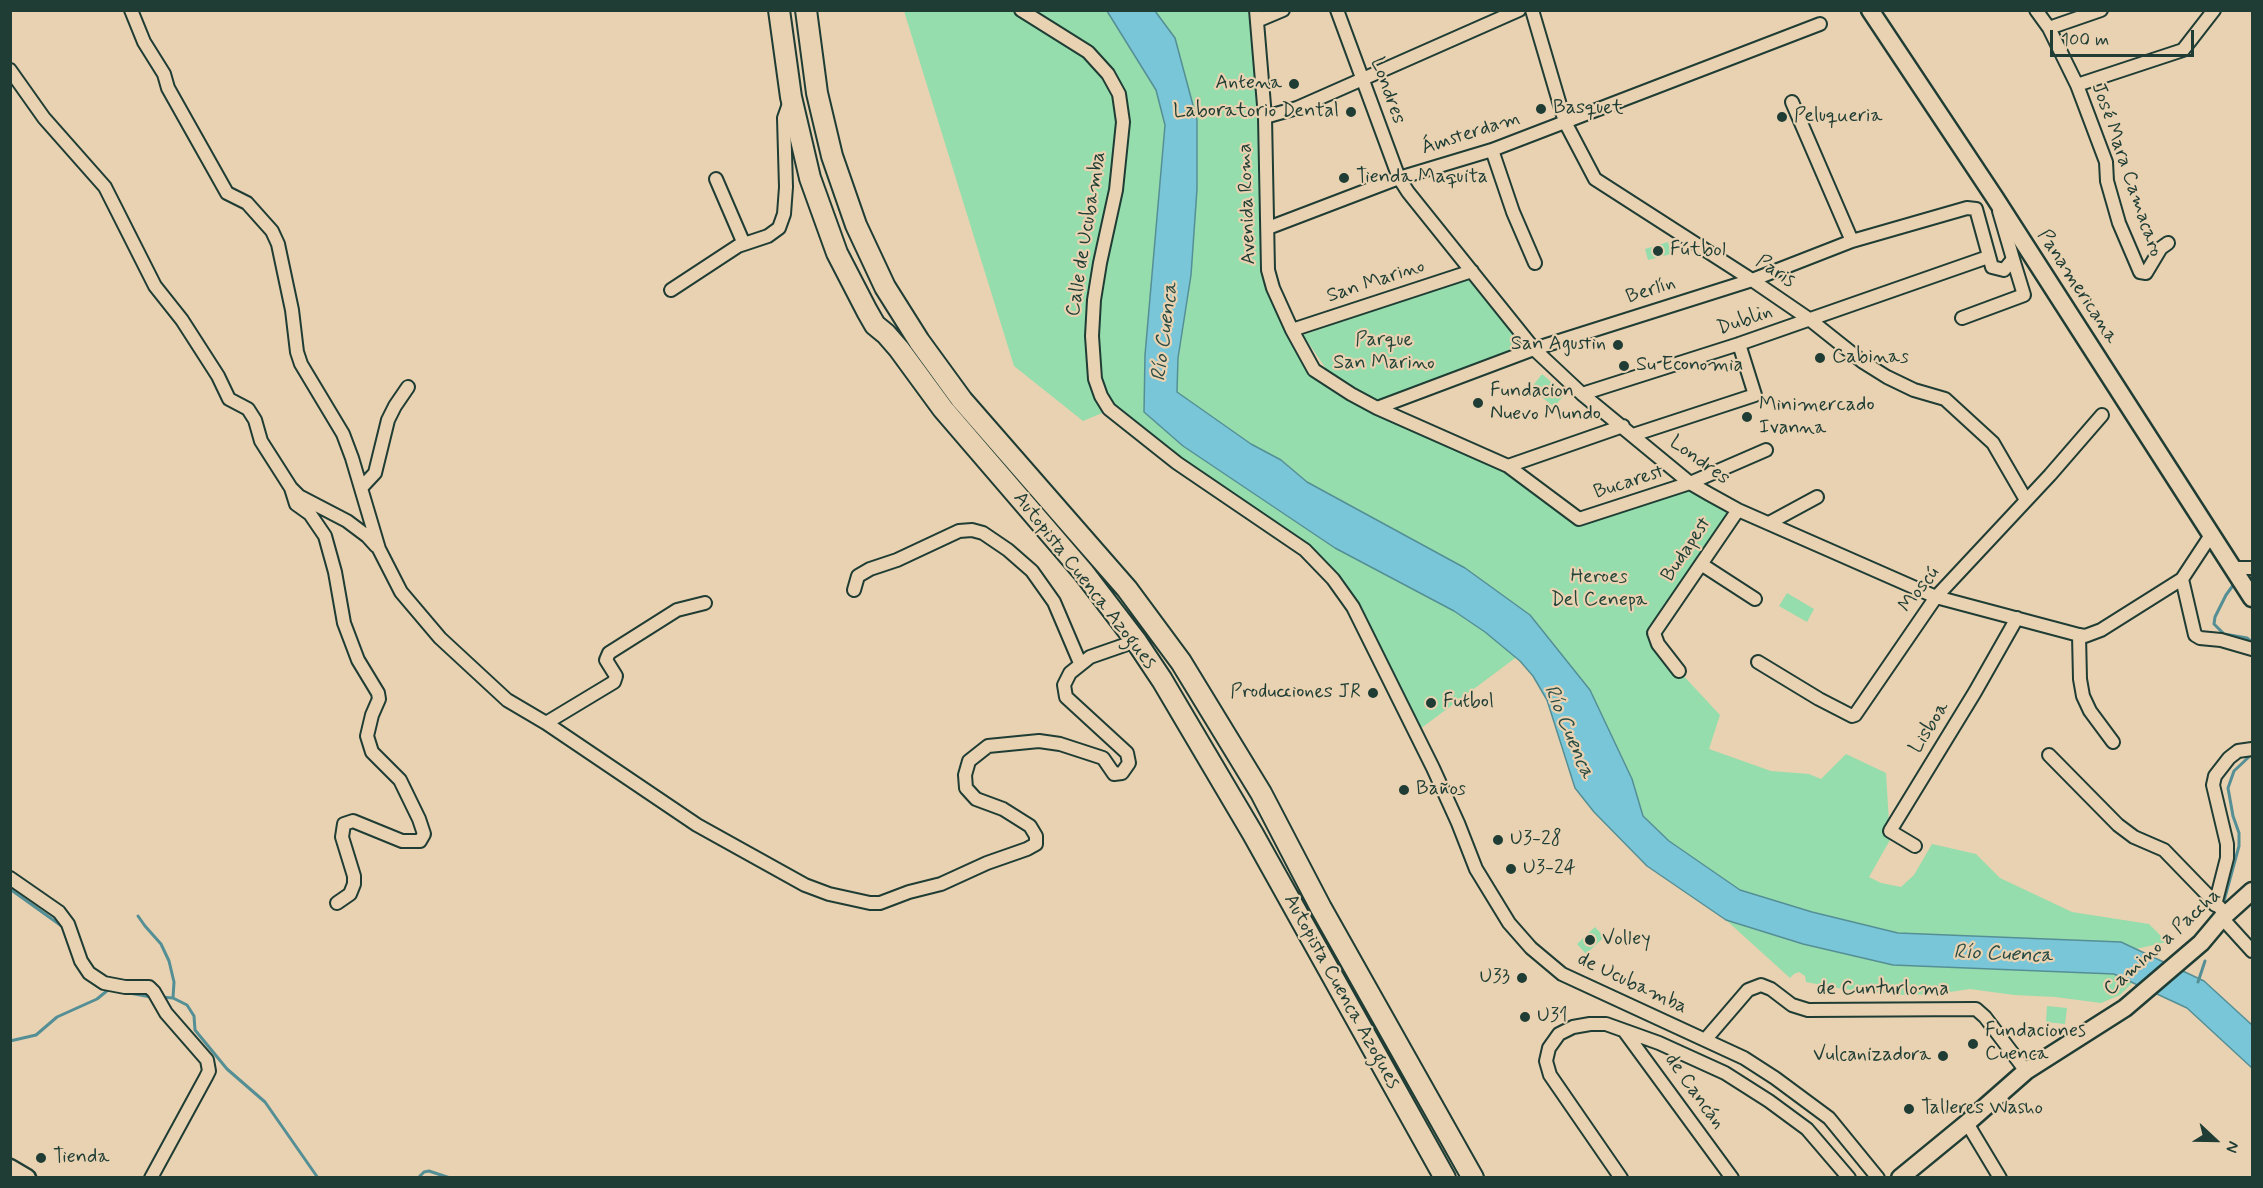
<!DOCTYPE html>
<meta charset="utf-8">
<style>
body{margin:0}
#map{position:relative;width:2263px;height:1188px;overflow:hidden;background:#e8d2b1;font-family:Mynerve,sans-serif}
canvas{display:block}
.frame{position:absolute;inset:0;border:12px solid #1f3d34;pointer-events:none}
.north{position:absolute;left:2185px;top:1110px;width:60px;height:60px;-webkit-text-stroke:4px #e8d2b1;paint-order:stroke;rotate:112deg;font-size:16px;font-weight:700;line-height:24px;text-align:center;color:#1f3d34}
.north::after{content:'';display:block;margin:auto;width:21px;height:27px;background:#1f3d34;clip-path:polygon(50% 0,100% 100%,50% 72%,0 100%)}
.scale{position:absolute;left:2050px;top:30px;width:144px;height:27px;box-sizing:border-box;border:3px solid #1f3d34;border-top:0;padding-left:8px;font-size:18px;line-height:21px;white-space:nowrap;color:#1f3d34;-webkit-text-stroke:4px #e8d2b1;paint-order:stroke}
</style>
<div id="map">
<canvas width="2263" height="1188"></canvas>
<div class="frame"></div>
<div class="north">N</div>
<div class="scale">100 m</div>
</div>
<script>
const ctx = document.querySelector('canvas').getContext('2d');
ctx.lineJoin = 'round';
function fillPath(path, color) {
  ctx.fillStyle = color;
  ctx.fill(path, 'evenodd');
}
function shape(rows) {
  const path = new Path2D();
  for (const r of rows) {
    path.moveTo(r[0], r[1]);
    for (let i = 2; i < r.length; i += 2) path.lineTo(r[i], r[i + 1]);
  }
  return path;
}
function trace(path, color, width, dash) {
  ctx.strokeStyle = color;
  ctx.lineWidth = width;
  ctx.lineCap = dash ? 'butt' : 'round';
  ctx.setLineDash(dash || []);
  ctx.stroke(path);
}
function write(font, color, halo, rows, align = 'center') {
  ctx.font = font + ' Mynerve,sans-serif';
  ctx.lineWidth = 4.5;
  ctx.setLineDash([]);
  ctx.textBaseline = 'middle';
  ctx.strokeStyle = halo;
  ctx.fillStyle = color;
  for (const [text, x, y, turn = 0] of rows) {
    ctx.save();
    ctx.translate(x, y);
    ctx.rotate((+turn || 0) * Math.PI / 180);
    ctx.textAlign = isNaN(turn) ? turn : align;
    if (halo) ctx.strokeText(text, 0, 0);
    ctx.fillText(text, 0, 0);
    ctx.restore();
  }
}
fillPath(shape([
 [904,11,1016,11,1086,54,1116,95,1119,122,1112,189,1089,337,1107,411,1083,421,1014,366],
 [1021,11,1107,11,1156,90,1165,125,1145,355,1144,412,1183,446,1335,548,1400,582,1410,583,1526,650,1420,729,1333,579,1101,396,1092,336,1123,122,1108,73],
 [1155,11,1248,11,1265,117,1265,272,1267,291,1315,370,1506,470,1577,523,1688,487,1734,512,1654,633,1679,671,1720,715,1709,749,1771,771,1809,774,1821,779,1846,754,1886,773,1890,840,1869,877,1881,883,1901,887,1914,875,1932,844,1976,854,2000,878,2072,912,2149,924,2167,942,2136,949,2121,942,1898,933,1812,912,1740,890,1669,841,1643,816,1632,779,1590,690,1465,568,1307,482,1281,460,1251,444,1182,397,1177,392,1178,358,1191,275,1197,189],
 [1668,242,1671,254,1648,260,1645,249],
 [1467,278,1522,345,1377,402,1329,373,1303,335],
 [1542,374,1565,394,1554,407,1531,388],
 [1787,593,1814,609,1807,622,1779,606],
 [1726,920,1803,944,1893,965,2114,974,2132,983,2120,995,2101,1003,2055,997,2014,995,1970,989,1936,994,1905,995,1843,989,1806,982,1805,976,1799,972,1794,974,1790,978],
 [1595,927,1604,937,1586,954,1577,944],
 [2047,1006,2067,1008,2065,1024,2046,1022]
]), '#95ddac');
const water = shape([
 [1107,11,1155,11,1175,38,1197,120,1197,189,1191,275,1178,358,1177,392,1251,444,1281,460,1307,482,1465,568,1530,615,1590,690,1632,779,1643,816,1669,841,1740,890,1812,912,1898,933,2121,942,2204,981,2252,1025,2252,1068,2187,1008,2114,974,1893,965,1803,944,1726,920,1647,866,1594,812,1575,788,1547,700,1533,676,1520,661,1485,632,1454,611,1335,548,1183,446,1144,412,1145,355,1165,125,1156,90,1107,11]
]);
fillPath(water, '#79c6d8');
trace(water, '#558f96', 1.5);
trace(shape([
 [2234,584,2226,595,2215,617,2214,624,2224,634,2247,638,2252,642],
 [10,889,63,927],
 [2224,901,2239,846,2239,833,2233,816,2228,788,2234,771,2252,754],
 [138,916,145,926,161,944,169,961,174,982,173,998],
 [2198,982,2205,961],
 [102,988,151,997],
 [161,997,173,998,187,1005,194,1016,195,1030,227,1069,265,1102,318,1178],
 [10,1041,36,1035,57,1017,97,999,108,990],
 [418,1178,424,1172,429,1171,450,1178]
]), '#558f96', 3);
const minor = shape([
 [131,10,144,42,164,74,168,88,227,193,247,203,272,231,278,244,292,310,297,352,301,364,343,434,352,458,379,549,401,592,440,638,507,700,546,723,697,825,805,885,829,894,870,903,880,903,909,892,941,884,987,863,1027,849,1036,844,1036,836,1030,826,1003,809,976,799,966,788,965,775,969,761,988,746,1039,741,1060,744,1103,758,1114,774,1122,773,1129,763,1127,753,1066,697,1064,685,1070,673,1090,657,1136,641],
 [1021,10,1088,52,1108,74,1119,94,1123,122,1116,190,1100,263,1094,300,1092,336,1095,379,1101,396,1109,409,1177,463,1305,550,1333,579,1353,607,1433,768,1458,823,1476,869,1509,923,1531,948,1562,974,1744,1058,1775,1078,1829,1118,1878,1178],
 [1256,10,1265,117,1268,270,1273,288,1292,330,1314,370,1351,394,1377,408,1508,466,1579,519,1690,483,1766,450],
 [1337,10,1399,178,1408,192,1534,349,1582,394,1690,483,1709,494,1738,510,1936,597,2079,635,2085,636,2101,630,2182,579,2211,535],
 [1532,10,1565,122,1595,179,1752,280,1809,319,1863,362,1887,377,1914,390,1945,399,1993,443,2026,500],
 [2036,10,2049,28,2077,85,2106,162,2107,181,2119,223,2140,272,2146,273,2161,248,2168,243],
 [1257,21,1283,10],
 [2049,28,2101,10],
 [10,70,44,118,105,187,155,286,182,320,218,376,229,399,248,409,255,420,261,441,291,488,296,504,310,514,325,536,335,572,344,623,358,660,378,693,379,699,372,715,367,736,372,752,400,780,419,819,424,834,420,841,402,841,353,821,344,824,342,837,354,876,354,884,350,894,337,903],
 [2077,85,2183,50,2214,10],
 [1792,102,1852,241],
 [1265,117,1297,108,1519,10],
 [1492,150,1513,212,1535,263],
 [716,179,744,244],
 [1268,228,1399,178,1492,150,1820,24],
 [671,290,738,246,768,236,779,228,784,214,786,187,784,118,790,101],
 [1962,318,2024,295,2013,259],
 [1292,330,1472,271],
 [1582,394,1739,344,1988,257],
 [1377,408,1534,349,1752,280,1852,241,1967,208,1976,209,1992,267,2004,270,2013,259,1999,211],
 [1633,435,1755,395,1739,344],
 [1508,466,1623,426],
 [361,488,375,473,388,420,395,406,408,387],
 [292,489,299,496,347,521,367,536,376,546],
 [1769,523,1817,497],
 [1701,564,1755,599],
 [2234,568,2252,568],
 [2182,579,2195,635,2200,638,2221,640,2252,649],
 [854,590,858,576,870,569,897,560,959,531,972,530,983,533,1008,550,1032,571,1054,602,1080,663],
 [2079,635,2080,679,2083,696,2090,711,2113,742],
 [1758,662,1819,699,1852,716,1855,715,1936,597,2050,475,2102,415],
 [1679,671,1658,644,1654,633,1738,510],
 [546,723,614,682,616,676,606,660,609,653,677,610,705,603],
 [2049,755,2118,825,2134,837,2164,850,2226,914],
 [1915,846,1890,831,1975,692,2017,618],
 [10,878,59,912,68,924,81,961,89,973,104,983,125,987,149,987,154,992,166,1013,207,1060,209,1071,206,1077,151,1178],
 [2215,905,2227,858,2227,844,2213,785,2215,776,2229,758,2238,751,2252,749],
 [2222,918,2252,951],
 [1625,1032,1732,1178],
 [1705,1040,1748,990,1761,985,1771,989,1792,1005,1808,1010,1976,1009,1985,1017,2026,1071],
 [1967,1123,2000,1178],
 [1621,1178,1550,1075,1546,1061,1549,1048,1559,1034,1573,1027,1590,1024,1606,1024,1659,1043,1725,1073,1769,1101,1807,1129,1849,1178]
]);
const secondary = shape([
 [1870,10,1995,198,2252,598],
 [10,1168,27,1178],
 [1900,1178,1967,1123,2026,1071,2125,1008,2201,943,2222,918,2252,891]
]);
const trunk = shape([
 [779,10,791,97,810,178,837,253,867,311,875,325,886,334,899,349,943,409,1084,573,1136,641,1162,680,1253,834,1445,1178],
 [806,10,817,93,832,156,856,225,885,287,919,341,962,400,1127,589,1181,662,1261,793,1321,908,1473,1178]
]);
trace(minor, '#1f3d34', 16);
trace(secondary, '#1f3d34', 21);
trace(trunk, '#1f3d34', 24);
trace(minor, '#e8d2b1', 12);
trace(secondary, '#e8d2b1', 16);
trace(trunk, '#e8d2b1', 20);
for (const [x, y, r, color] of [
 [1294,84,6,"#1f3d34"],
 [1541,109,6,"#1f3d34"],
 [1351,112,6,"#1f3d34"],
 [1782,117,6,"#1f3d34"],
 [1344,178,6,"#1f3d34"],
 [1658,251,6,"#1f3d34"],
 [1618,345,6,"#1f3d34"],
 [1820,358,6,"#1f3d34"],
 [1624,366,6,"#1f3d34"],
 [1478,403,6,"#1f3d34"],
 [1747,417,6,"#1f3d34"],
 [1373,693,6,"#1f3d34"],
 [1431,703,6,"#1f3d34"],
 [1404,790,6,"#1f3d34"],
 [1498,840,6,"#1f3d34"],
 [1511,869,6,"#1f3d34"],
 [1590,940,6,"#1f3d34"],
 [1522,978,6,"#1f3d34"],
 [1525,1017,6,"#1f3d34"],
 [1973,1044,6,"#1f3d34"],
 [1943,1056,6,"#1f3d34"],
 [1909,1109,6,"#1f3d34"],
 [41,1158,6,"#1f3d34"]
]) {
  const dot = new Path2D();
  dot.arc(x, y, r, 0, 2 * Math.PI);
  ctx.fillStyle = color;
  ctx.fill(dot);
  trace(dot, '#e8d2b1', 2);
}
write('20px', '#1f3d34', '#e8d2b1', [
 ["Antena",1282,84,"right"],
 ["Basquet",1553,109],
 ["Laboratorio Dental",1339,112,"right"],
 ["Peluqueria",1794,117],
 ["Tienda Maquita",1356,178],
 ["Fútbol",1670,251],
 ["San Agustin",1606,345,"right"],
 ["Cabinas",1832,358],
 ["Su Economia",1636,366],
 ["Fundacion",1490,392],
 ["Nuevo Mundo",1490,415],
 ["Minimercado",1759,406],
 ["Ivanna",1759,429],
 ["Producciones JR",1361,693,"right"],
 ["Futbol",1443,703],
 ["Baños",1416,790],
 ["U3-28",1510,840],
 ["U3-24",1523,869],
 ["Volley",1602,940],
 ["U33",1510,978,"right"],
 ["U31",1537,1017],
 ["Fundaciones",1985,1032],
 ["Cuenca",1985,1055],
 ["Vulcanizadora",1931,1056,"right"],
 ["Talleres Washo",1921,1109],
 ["Tienda",53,1158]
], 'left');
write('20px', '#1f3d34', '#e8d2b1', [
 ["Londres",1387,91,70],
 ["Ámsterdam",1471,134,-18],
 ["José Mara Camacaro",2126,170,71],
 ["Avenida Roma",1248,204,-92],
 ["Calle de Ucubamba",1087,234,-81],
 ["Paris",1775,272,34],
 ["San Marino",1376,282,-18],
 ["Panamericana",2077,287,57],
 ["Berlín",1651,291,-18],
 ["Dublin",1745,321,-19],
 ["Londres",1699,461,36],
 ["Bucarest",1629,483,-18],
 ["Budapest",1687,550,-56],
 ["Autopista Cuenca Azogues",1084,581,52],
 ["Moscú",1920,590,-52],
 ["Lisboa",1930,728,-58],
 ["Camino a Paccha",2163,943,-42],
 ["de Ucubamba",1632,984,25],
 ["de Cunturloma",1883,990],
 ["Autopista Cuenca Azogues",1341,992,61],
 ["de Cancán",1694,1092,54]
]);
write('20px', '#25453a', '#e8d2b1', [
 ["Parque",1384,341],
 ["San Marino",1384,364],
 ["Heroes",1599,578],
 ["Del Cenepa",1599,601]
]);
write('italic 21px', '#284b44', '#e8d2b1', [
 ["Río Cuenca",1166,332,-83],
 ["Río Cuenca",1568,732,67],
 ["Río Cuenca",2003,955,2]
]);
</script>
